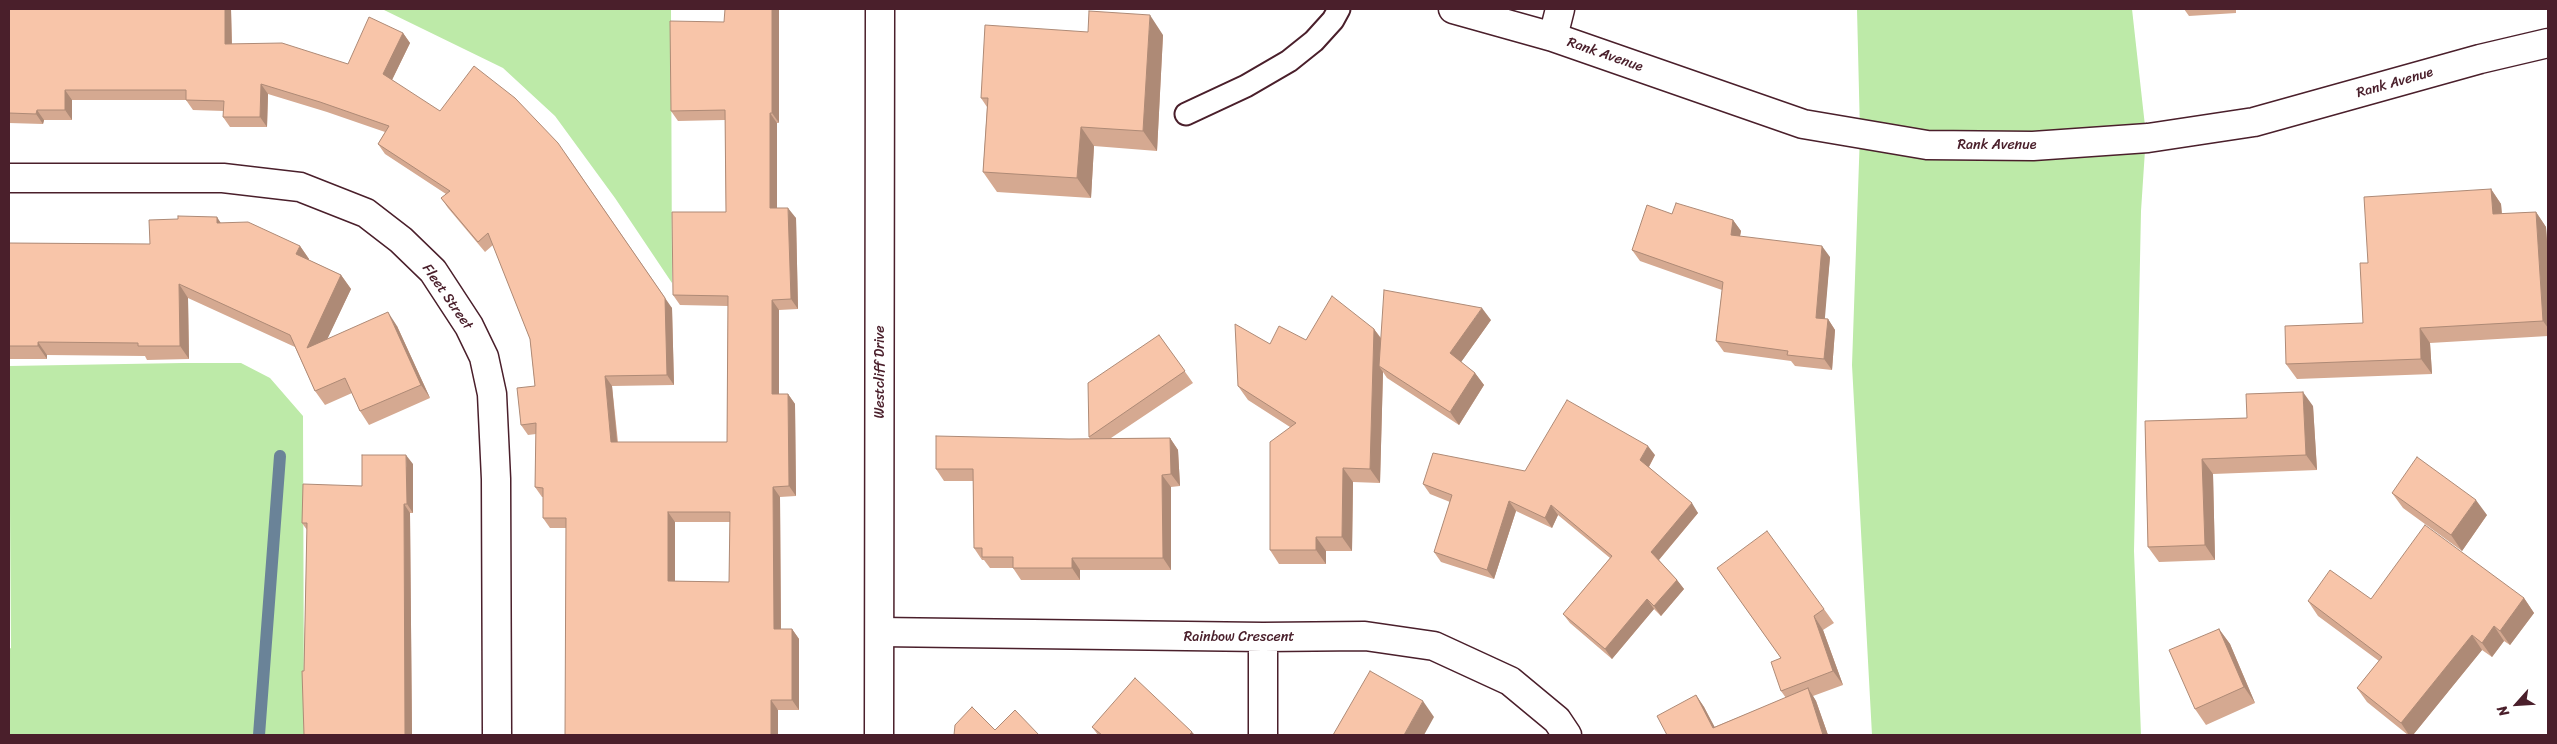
<!DOCTYPE html>
<style>
body{margin:0}
#map{position:relative;width:2557px;height:744px;overflow:hidden;background:#fff;font-family:Sriracha,sans-serif}
canvas{display:block}
.frame{position:absolute;inset:0;border:10px solid #4a1f2b;pointer-events:none}
.north{position:absolute;left:2492px;top:679px;width:50px;height:50px;-webkit-text-stroke:4px #fff;paint-order:stroke;rotate:244deg;font-size:14px;font-weight:700;line-height:20px;text-align:center;color:#4a1f2b}
.north::after{content:'';display:block;margin:auto;width:18px;height:22px;background:#4a1f2b;clip-path:polygon(50% 0,100% 100%,50% 72%,0 100%)}
</style>
<div id="map">
<canvas width="2557" height="744"></canvas>
<div class="frame"></div>
<div class="north">N</div>
</div>
<script>
const ctx = document.querySelector('canvas').getContext('2d');
ctx.lineJoin = 'round';
function fillPath(path, color) {
  ctx.fillStyle = color;
  ctx.fill(path, 'evenodd');
}
function shape(rows) {
  const path = new Path2D();
  for (const r of rows) {
    path.moveTo(r[0], r[1]);
    for (let i = 2; i < r.length; i += 2) path.lineTo(r[i], r[i + 1]);
  }
  return path;
}
function trace(path, color, width, dash) {
  ctx.strokeStyle = color;
  ctx.lineWidth = width;
  ctx.lineCap = dash ? 'butt' : 'round';
  ctx.setLineDash(dash || []);
  ctx.stroke(path);
}
function write(font, color, halo, rows, align = 'center') {
  ctx.font = font + ' Sriracha,sans-serif';
  ctx.lineWidth = 4;
  ctx.setLineDash([]);
  ctx.textBaseline = 'middle';
  ctx.strokeStyle = halo;
  ctx.fillStyle = color;
  for (const [text, x, y, turn = 0] of rows) {
    ctx.save();
    ctx.translate(x, y);
    ctx.rotate((+turn || 0) * Math.PI / 180);
    ctx.textAlign = isNaN(turn) ? turn : align;
    if (halo) ctx.strokeText(text, 0, 0);
    ctx.fillText(text, 0, 0);
    ctx.restore();
  }
}
fillPath(shape([
 [382,9,671,9,672,283,615,198,555,116,503,68],
 [1857,9,2132,9,2146,135,2141,211,2134,551,2141,735,1872,735,1852,365,1860,133],
 [183,363,241,363,270,378,303,416,304,735,9,735,9,649,11,648,9,366]
]), '#bdeaa8');
trace(shape([
 [259,735,280,456]
]), '#6a8398', 12);
const lane = shape([
 [1186,114,1246,86,1289,61,1314,41,1333,20,1339,9]
]);
const street = shape([
 [1453,9,1553,37,1803,124,1927,145,2033,146,2148,138,2254,122,2480,59,2548,43],
 [1553,37,1560,9],
 [9,178,223,178,300,187,366,213,401,240,433,271,469,326,484,357,492,394,496,479,497,735],
 [880,632,1263,637,1365,636,1434,646,1510,681,1557,720,1567,735],
 [1263,637,1263,735]
]);
const secondary = shape([
 [879,735,880,9]
]);
trace(lane, '#4a1f2b', 25);
trace(street, '#4a1f2b', 31);
trace(secondary, '#4a1f2b', 31);
trace(lane, '#fff', 21);
trace(street, '#fff', 28);
trace(secondary, '#fff', 28);
fillPath(shape([
 [9,9,231,9,232,44,348,64,403,33,410,43,392,80,672,308,674,385,612,386,618,442,727,442,728,306,680,305,673,295,726,212,725,120,678,121,671,111,724,22,779,123,777,123,777,208,796,218,798,309,779,310,779,394,788,394,795,404,796,496,780,497,781,629,792,629,799,639,799,710,778,710,566,528,550,528,543,518,543,497,542,497,535,487,536,434,528,435,521,425,535,386,530,339,493,245,485,252,448,208,441,198,446,194,385,154,378,144,385,132,327,112,268,94,267,127,230,127,223,117,224,111,193,110,186,100,72,100,72,120,44,120,43,124,9,123],
 [675,522,730,522,729,582,675,581],
 [2184,9,2236,9,2236,13,2189,16],
 [1088,32,1163,35,1157,151,1094,146,1091,198,997,192,983,172,987,107,981,98],
 [2491,189,2501,204,2502,214,2536,212,2546,227,2548,254,2548,336,2430,343,2432,374,2297,379,2286,364,2363,323,2368,263],
 [1672,214,1733,220,1741,231,1740,236,1830,257,1824,319,1828,319,1835,330,1832,370,1795,366,1791,361,1724,352,1716,341,1722,290,1640,261,1632,250],
 [221,223,300,246,309,259,309,260,341,275,351,289,327,339,397,326,430,398,369,425,360,411,352,393,325,405,315,391,295,347,188,298,189,359,147,360,145,356,47,355,47,359,9,359,9,243,150,244],
 [1491,320,1461,362,1475,373,1484,385,1459,425,1387,378,1383,372,1380,483,1353,482,1352,551,1326,551,1326,564,1279,564,1270,550,1290,427,1248,400,1238,386,1306,340,1374,329,1381,338],
 [1159,335,1193,383,1111,438,1170,438,1178,450,1180,486,1171,487,1171,570,1080,570,1080,580,1021,580,1013,568,990,568,984,560,982,560,974,548,973,481,944,481,936,469,1069,439,1090,439,1089,437],
 [2313,406,2317,470,2213,474,2215,560,2159,562,2148,547,2145,421,2247,418],
 [1655,455,1649,467,1698,513,1659,560,1677,580,1684,589,1661,616,1654,609,1612,659,1570,623,1563,614,1610,558,1558,515,1552,528,1516,511,1494,579,1441,562,1434,552,1450,502,1430,494,1423,484,1525,471],
 [413,464,413,513,410,513,412,735,304,735,304,671,307,530,302,523,362,486],
 [2392,493,2487,515,2462,551,2403,508],
 [1717,568,1824,609,1834,623,1823,630,1843,685,1813,696,1816,701,1828,735,1667,735,1696,695,1704,707,1714,727,1786,698,1781,691,1781,658],
 [2524,598,2534,613,2510,645,2504,641,2492,657,2482,650,2413,735,2408,735,2367,702,2357,688,2379,661,2318,616,2308,601,2371,599],
 [2219,629,2230,644,2255,703,2206,725,2195,709],
 [1092,727,1195,735,1098,735]
]), '#d5a991');
fillPath(shape([
 [225,9,231,9,232,54,225,44],
 [772,9,779,9,779,123,772,113],
 [1150,15,1163,35,1157,151,1143,131],
 [403,33,410,43,390,84,383,74],
 [261,84,268,94,267,127,260,117],
 [65,90,72,100,72,120,65,110],
 [37,110,44,120,43,124,36,114],
 [770,113,777,123,777,218,770,208],
 [1081,127,1094,146,1091,198,1077,178],
 [565,153,672,308,674,385,667,375],
 [2491,189,2501,204,2503,230,2493,214],
 [788,208,796,218,798,309,791,299],
 [2536,212,2546,227,2548,254,2548,328,2543,321],
 [217,217,226,231,217,223],
 [1733,220,1741,231,1738,246,1731,235],
 [300,246,309,259,305,267,296,254],
 [1822,246,1830,257,1824,329,1816,318],
 [341,275,351,289,317,361,307,348],
 [179,284,188,298,189,359,180,346],
 [772,300,779,310,779,404,772,394],
 [1482,308,1491,320,1459,365,1450,353],
 [388,312,397,326,430,398,421,385],
 [1828,319,1835,330,1832,370,1824,359],
 [2420,328,2430,343,2432,374,2421,359],
 [1374,329,1384,343,1379,366,1383,372,1380,483,1370,469],
 [38,342,47,355,47,359,38,346],
 [1475,373,1484,385,1459,425,1450,412],
 [605,376,612,386,618,452,611,442],
 [2303,392,2313,406,2317,470,2306,455],
 [788,394,795,404,796,496,789,486],
 [1170,438,1178,450,1180,486,1171,474],
 [1648,446,1655,455,1647,470,1640,460],
 [406,455,413,464,413,513,407,504],
 [2202,459,2213,474,2215,560,2205,545],
 [1343,468,1353,482,1352,551,1342,537],
 [1162,475,1171,487,1171,570,1163,558],
 [773,487,780,497,781,639,774,629],
 [2476,500,2487,515,2462,551,2451,535],
 [1509,501,1516,511,1494,579,1487,570],
 [1692,503,1698,513,1657,562,1651,552],
 [404,504,410,513,412,735,405,735],
 [1551,505,1558,515,1552,528,1545,518],
 [668,512,675,522,675,591,668,581],
 [1316,537,1326,551,1326,564,1316,550],
 [1072,558,1080,570,1080,580,1072,568],
 [1677,580,1684,589,1661,616,1654,606],
 [2524,598,2534,613,2510,645,2500,631],
 [1647,599,1654,609,1612,659,1605,649],
 [1814,616,1823,630,1843,685,1833,671],
 [2494,626,2504,641,2492,657,2482,643],
 [792,629,799,639,799,710,792,700],
 [2219,629,2230,644,2255,703,2244,687],
 [2472,635,2482,650,2413,735,2409,735,2401,723],
 [1808,688,1816,701,1828,735,1823,735],
 [1696,695,1704,707,1719,735,1713,728],
 [771,700,778,710,778,735,771,735],
 [1423,701,1434,717,1424,735,1404,735],
 [1192,732,1195,735,1189,735]
]), '#ae8a76');
const building = shape([
 [9,9,225,9,225,44,282,43,348,64,369,17,403,33,383,74,440,111,474,66,515,98,558,143,665,298,667,375,605,376,611,442,727,442,728,296,673,295,672,212,726,212,725,110,671,111,670,21,724,22,725,9,772,9,772,113,770,113,770,208,788,208,791,299,772,300,772,394,788,394,789,486,773,487,774,629,792,629,792,700,771,700,771,735,565,735,566,518,543,518,543,488,535,487,536,423,521,425,517,388,535,386,530,339,488,233,478,242,441,198,450,191,378,144,389,126,320,102,261,84,260,117,223,117,224,101,186,100,186,90,65,90,65,110,37,110,36,114,9,113,9,9],
 [668,512,730,512,729,582,668,581,668,512],
 [1089,11,1150,15,1143,131,1081,127,1077,178,983,172,988,98,981,98,985,25,1088,32,1089,11],
 [2491,189,2493,214,2536,212,2543,321,2420,328,2421,359,2286,364,2285,326,2363,323,2360,263,2368,263,2364,197,2491,189],
 [1676,203,1733,220,1731,235,1822,246,1816,318,1828,319,1824,359,1787,355,1788,351,1716,341,1723,282,1632,250,1647,205,1672,214,1676,203],
 [178,216,217,217,217,223,248,222,300,246,296,254,341,275,307,348,388,312,421,385,360,411,345,378,315,391,290,335,179,284,180,346,138,346,138,343,38,342,38,346,9,346,9,243,150,244,149,220,178,219,178,216],
 [1384,290,1482,308,1450,353,1475,373,1450,412,1379,366,1384,290],
 [1332,296,1374,329,1370,469,1343,468,1342,537,1316,537,1316,550,1270,550,1270,442,1296,423,1238,386,1235,324,1270,344,1279,326,1306,340,1332,296],
 [1159,335,1185,371,1089,437,1088,383,1159,335],
 [2303,392,2306,455,2202,459,2205,545,2148,547,2145,421,2247,418,2246,394,2303,392],
 [1567,400,1648,446,1640,460,1692,503,1651,552,1677,580,1654,606,1647,599,1605,649,1563,614,1612,556,1551,505,1545,518,1509,501,1487,570,1434,552,1452,495,1423,484,1433,453,1525,471,1567,400],
 [936,436,1069,439,1170,438,1171,474,1162,475,1163,558,1072,558,1072,568,1013,568,1013,557,982,557,982,548,974,548,973,469,936,469,936,436],
 [362,455,406,455,407,504,404,504,405,735,304,735,302,671,304,671,307,523,302,523,303,484,362,486,362,455],
 [2417,457,2476,500,2451,535,2392,493,2417,457],
 [2425,525,2524,598,2500,631,2494,626,2482,643,2472,635,2401,723,2357,688,2382,657,2308,601,2330,570,2371,599,2425,525],
 [1767,531,1824,609,1814,616,1833,671,1781,691,1771,662,1781,658,1717,568,1767,531],
 [2219,629,2244,687,2195,709,2169,650,2219,629],
 [1370,671,1423,701,1404,735,1333,735,1370,671],
 [1135,678,1192,732,1189,735,1102,735,1092,727,1135,678],
 [1808,688,1823,735,1667,735,1657,716,1696,695,1713,728,1808,688],
 [972,707,995,730,1015,710,1039,735,954,735,955,725,972,707]
]);
fillPath(building, '#f8c5a9');
trace(building, '#ae8a76', 1);
write('14px', '#4a1f2b', '#fff', [
 ["Rank Avenue",1605,55,19],
 ["Rank Avenue",2395,83,-16],
 ["Rank Avenue",1997,145],
 ["Fleet Street",447,297,55],
 ["Westcliff Drive",880,372,-90],
 ["Rainbow Crescent",1239,637]
]);
</script>
